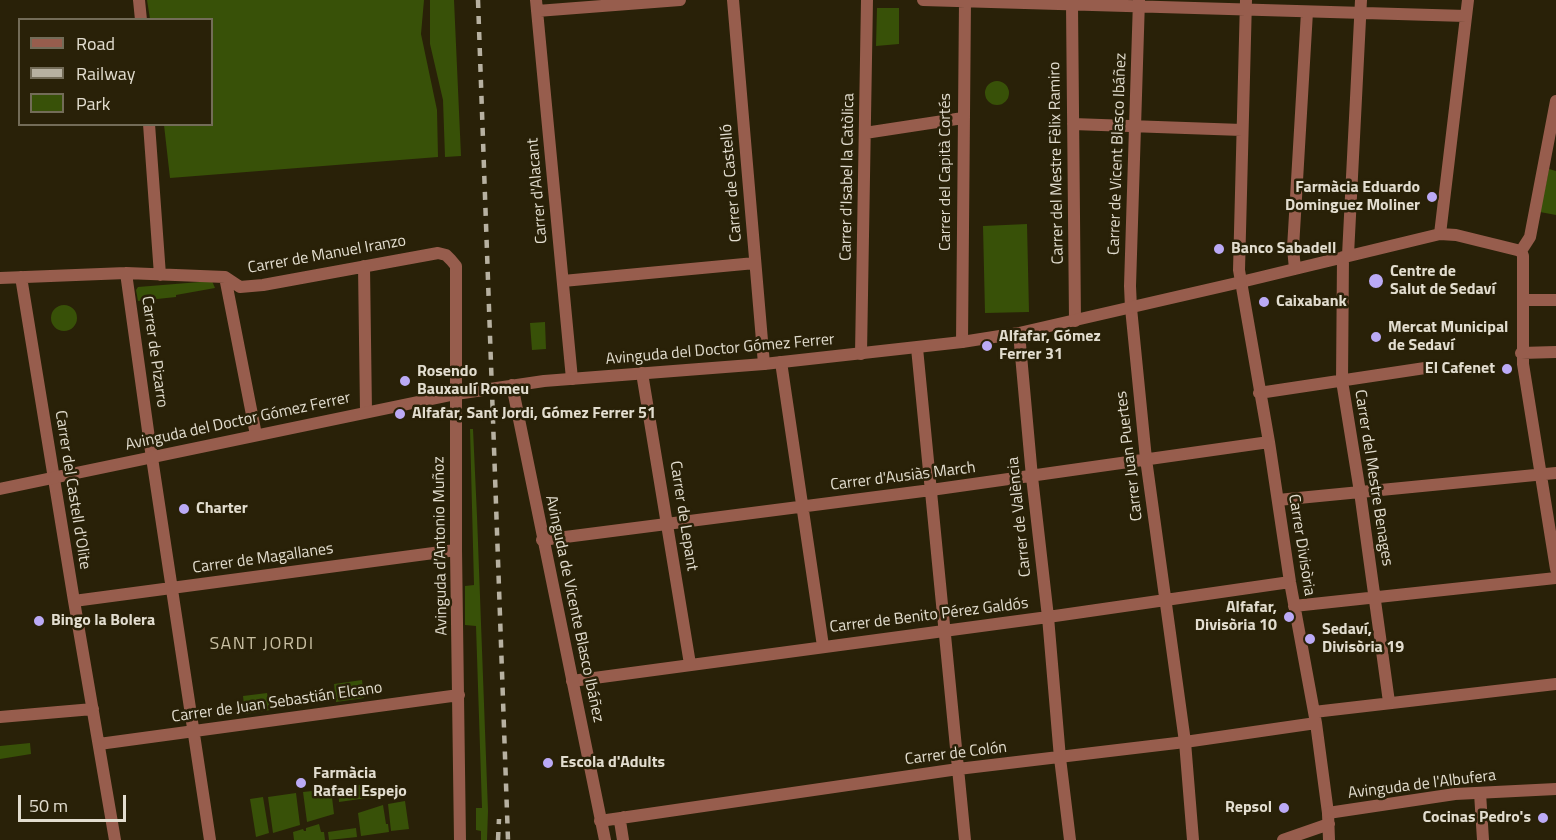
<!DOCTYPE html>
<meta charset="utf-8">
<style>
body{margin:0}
#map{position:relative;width:1556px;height:840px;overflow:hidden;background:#292108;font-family:"Titillium Web",sans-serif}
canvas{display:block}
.legend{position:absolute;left:18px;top:18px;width:195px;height:108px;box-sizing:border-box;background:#292108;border:2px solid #736c58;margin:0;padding:8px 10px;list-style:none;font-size:18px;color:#e2ddcf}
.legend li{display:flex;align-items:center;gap:12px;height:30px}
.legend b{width:30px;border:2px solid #736c58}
.scale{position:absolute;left:18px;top:795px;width:108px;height:27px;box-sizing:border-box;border:3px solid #e2ddcf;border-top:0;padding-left:8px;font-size:18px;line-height:21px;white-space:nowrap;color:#e2ddcf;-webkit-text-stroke:4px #292108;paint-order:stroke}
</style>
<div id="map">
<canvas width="1556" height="840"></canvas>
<ul class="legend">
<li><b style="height:8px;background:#975d4d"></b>Road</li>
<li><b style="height:8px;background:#b7b1a1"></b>Railway</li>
<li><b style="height:16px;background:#385108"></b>Park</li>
</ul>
<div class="scale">50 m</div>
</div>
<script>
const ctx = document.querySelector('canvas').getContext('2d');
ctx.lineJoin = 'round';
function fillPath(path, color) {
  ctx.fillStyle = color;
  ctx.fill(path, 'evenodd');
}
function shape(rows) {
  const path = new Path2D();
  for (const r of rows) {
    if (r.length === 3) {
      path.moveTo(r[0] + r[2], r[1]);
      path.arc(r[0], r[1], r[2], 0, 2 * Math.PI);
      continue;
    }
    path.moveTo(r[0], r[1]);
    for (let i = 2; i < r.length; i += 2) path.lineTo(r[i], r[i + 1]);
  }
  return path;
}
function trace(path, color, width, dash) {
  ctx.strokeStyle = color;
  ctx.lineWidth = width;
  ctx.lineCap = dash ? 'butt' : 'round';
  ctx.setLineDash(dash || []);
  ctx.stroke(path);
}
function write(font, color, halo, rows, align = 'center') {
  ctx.font = font + ' "Titillium Web",sans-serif';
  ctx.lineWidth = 5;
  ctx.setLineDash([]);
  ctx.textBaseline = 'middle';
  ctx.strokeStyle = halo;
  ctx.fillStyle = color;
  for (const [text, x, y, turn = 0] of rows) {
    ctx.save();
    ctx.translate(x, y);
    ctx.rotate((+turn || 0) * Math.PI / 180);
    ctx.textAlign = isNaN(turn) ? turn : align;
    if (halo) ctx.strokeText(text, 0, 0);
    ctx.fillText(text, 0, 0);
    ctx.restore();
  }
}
fillPath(shape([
 [147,0,424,0,421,34,437,110,438,157,170,178,164,125,212,124,212,20,150,19],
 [430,0,454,0,461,156,445,157,443,100,430,44],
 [877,8,899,8,899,44,876,46],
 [997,93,12],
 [1549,169,1556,171,1556,215,1540,212],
 [1027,224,1029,312,985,313,983,226],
 [212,281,215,288,176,295,176,297,138,301,136,290,138,287],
 [64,318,13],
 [545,322,546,349,532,350,530,323],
 [470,429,473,429,477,516,488,811,487,840,481,840,481,831,476,830,476,808,482,808,476,626,465,625,465,586,474,585],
 [362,680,364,698,336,702,334,684],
 [267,693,270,710,245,714,243,696],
 [30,743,31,754,0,759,0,746],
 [365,784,367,798,339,802,338,788],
 [331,789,334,814,307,822,303,792],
 [296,793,300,825,273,833,268,797],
 [263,797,269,833,256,837,250,799],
 [405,801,409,829,391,831,388,804],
 [383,805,386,824,388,824,389,832,361,836,358,813],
 [319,824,321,832,324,832,325,840,294,840,293,832,303,829,304,831,306,831,306,828],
 [356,828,357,837,329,840,328,832]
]), '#385108');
trace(shape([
 [139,0,141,20],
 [536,0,572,379],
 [733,0,764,364],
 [923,0,1466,16],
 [1139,0,1130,286,1131,308,1146,459,1185,742,1193,840],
 [1246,0,1239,270,1269,442,1290,582,1316,723,1328,813,1329,840],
 [1072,5,1075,321],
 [537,11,680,0],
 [149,124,160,275],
 [1073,124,1242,130],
 [865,133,963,118],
 [1440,234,1468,0],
 [1521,251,1523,256,1523,364,1556,569],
 [1521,251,1530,237,1556,101],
 [1348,255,1361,0],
 [1343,257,1342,381,1360,492,1389,702],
 [364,266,366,412],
 [1295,269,1293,248,1307,12],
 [126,273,149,438,210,840],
 [21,277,74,601,115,840],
 [225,277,256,435],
 [0,278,126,273,225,277,240,287,263,285,438,253,446,255,451,260,456,266,456,550,460,840],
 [563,281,755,263],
 [1241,282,1440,234,1456,235,1521,251],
 [1523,300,1556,300],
 [1019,333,1032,477,1048,617,1060,758,1070,840],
 [962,342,965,1],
 [917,348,965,840],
 [1521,353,1556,352],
 [861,354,867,0],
 [781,362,823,646],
 [642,373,690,664],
 [1259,393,1425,368],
 [1278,500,1556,473],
 [542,540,931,490,1269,442],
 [74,601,456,550],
 [1294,606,1556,578],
 [572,681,1048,617,1290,582],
 [1314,712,1556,684],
 [0,717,93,709],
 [99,744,459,695],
 [1480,793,1483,840],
 [600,821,958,769,1185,742,1316,723],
 [623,840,620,821,624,817],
 [1283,840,1329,824]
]), '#975d4d', 12);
trace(shape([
 [512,385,605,840],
 [0,489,456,394,544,381,764,364,962,342,1019,333,1241,282],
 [1328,813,1455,794,1556,789]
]), '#975d4d', 12);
trace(shape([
 [478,0,508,840],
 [498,840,499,819]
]), '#b7b1a1', 4.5, [8, 8]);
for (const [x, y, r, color] of [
 [1432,197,6,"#bbaaf6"],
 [1219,249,6,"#bbaaf6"],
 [1376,281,8,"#bbaaf6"],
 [1264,302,6,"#bbaaf6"],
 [1376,337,6,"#bbaaf6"],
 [987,346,6,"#bbaaf6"],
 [1507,369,6,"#bbaaf6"],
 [405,381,6,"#bbaaf6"],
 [400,414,6,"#bbaaf6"],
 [184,509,6,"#bbaaf6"],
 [1289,617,6,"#bbaaf6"],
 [39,621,6,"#bbaaf6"],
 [1310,639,6,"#bbaaf6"],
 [548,763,6,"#bbaaf6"],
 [301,783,6,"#bbaaf6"],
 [1284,808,6,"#bbaaf6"],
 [1543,818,6,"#bbaaf6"]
]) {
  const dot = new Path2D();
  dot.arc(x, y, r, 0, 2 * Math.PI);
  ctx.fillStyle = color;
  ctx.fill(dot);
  trace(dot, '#292108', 2);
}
write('16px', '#e2ddcf', '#292108', [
 ["Carrer de Vicent Blasco Ibáñez",1118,154,-88],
 ["Carrer del Mestre Fèlix Ramiro",1057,163,-91],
 ["Carrer del Capità Cortés",946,172,-90],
 ["Carrer d'Isabel la Catòlica",848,177,-89],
 ["Carrer de Castelló",732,183,-95],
 ["Carrer d'Alacant",538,191,-95],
 ["Carrer de Manuel Iranzo",327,255,-10],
 ["Avinguda del Doctor Gómez Ferrer",720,350,-5],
 ["Carrer de Pizarro",154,352,82],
 ["Avinguda del Doctor Gómez Ferrer",238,422,-12],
 ["Carrer Juan Puertes",1130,456,-97],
 ["Carrer d'Ausiàs March",903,477,-7],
 ["Carrer del Mestre Benages",1373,478,81],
 ["Carrer del Castell d'Olite",72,490,81],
 ["Carrer de Lepant",683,516,81],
 ["Carrer de València",1020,517,-96],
 ["Carrer Divisòria",1301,545,81],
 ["Avinguda d’Antonio Muñoz",441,546,-91],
 ["Carrer de Magallanes",263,559,-8],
 ["Avinguda de Vicente Blasco Ibáñez",574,609,78],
 ["Carrer de Benito Pérez Galdós",929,616,-7],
 ["Carrer de Juan Sebastián Elcano",277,703,-8],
 ["Carrer de Colón",956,754,-7],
 ["Avinguda de l'Albufera",1422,785,-7]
]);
write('bold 16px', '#e2ddcf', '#292108', [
 ["Farmàcia Eduardo",1420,188,"right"],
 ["Dominguez Moliner",1420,206,"right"],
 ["Banco Sabadell",1231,249],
 ["Centre de",1390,272],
 ["Salut de Sedaví",1390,290],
 ["Caixabank",1276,302],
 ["Mercat Municipal",1388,328],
 ["de Sedaví",1388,346],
 ["Alfafar, Gómez",999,337],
 ["Ferrer 31",999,355],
 ["El Cafenet",1495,369,"right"],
 ["Rosendo",417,372],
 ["Bauxaulí Romeu",417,390],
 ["Alfafar, Sant Jordi, Gómez Ferrer 51",412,414],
 ["Charter",196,509],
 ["Alfafar,",1277,608,"right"],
 ["Divisòria 10",1277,626,"right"],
 ["Bingo la Bolera",51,621],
 ["Sedaví,",1322,630],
 ["Divisòria 19",1322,648],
 ["Escola d'Adults",560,763],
 ["Farmàcia",313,774],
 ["Rafael Espejo",313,792],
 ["Repsol",1272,808,"right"],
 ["Cocinas Pedro's",1531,818,"right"]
], 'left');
ctx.letterSpacing = '1.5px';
write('18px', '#c7bea1', '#292108', [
 ["SANT JORDI",262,645]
]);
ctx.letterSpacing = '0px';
</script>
